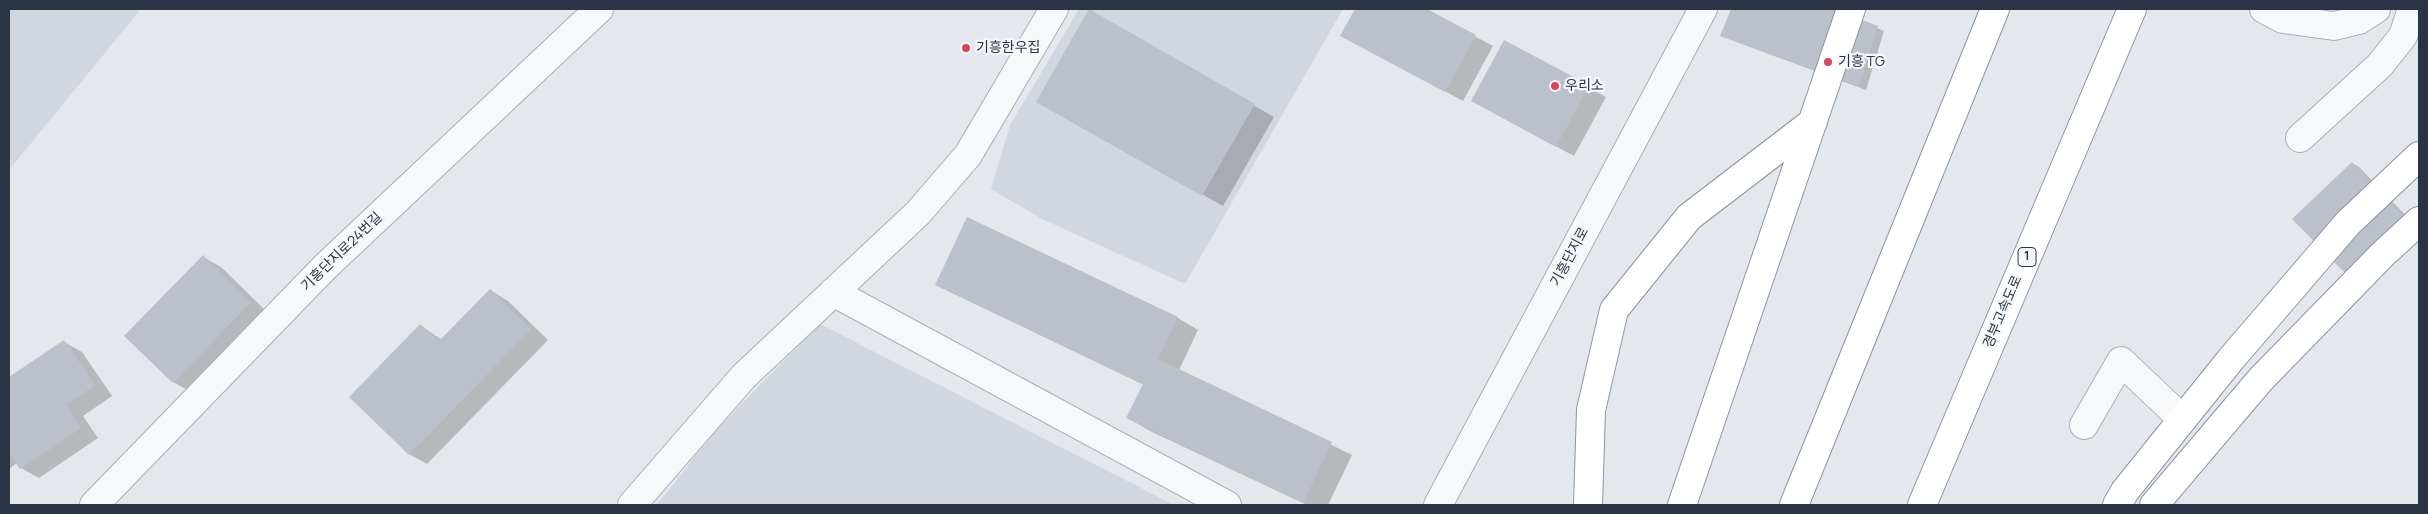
<!DOCTYPE html>
<meta charset="utf-8">
<style>
body{margin:0}
#map{position:relative;width:2428px;height:514px;overflow:hidden;background:#e4e7ec;font-family:Manrope,sans-serif}
canvas{display:block}
.frame{position:absolute;inset:0;border:10px solid #2b3445;pointer-events:none}
</style>
<div id="map">
<canvas width="2428" height="514"></canvas>
<div class="frame"></div>
</div>
<script>
const ctx = document.querySelector('canvas').getContext('2d');
ctx.lineJoin = 'round';
function fillPath(path, color) {
  ctx.fillStyle = color;
  ctx.fill(path, 'evenodd');
}
function shape(rows) {
  const path = new Path2D();
  for (const r of rows) {
    path.moveTo(r[0], r[1]);
    for (let i = 2; i < r.length; i += 2) path.lineTo(r[i], r[i + 1]);
  }
  return path;
}
function trace(path, color, width, dash) {
  ctx.strokeStyle = color;
  ctx.lineWidth = width;
  ctx.lineCap = dash ? 'butt' : 'round';
  ctx.setLineDash(dash || []);
  ctx.stroke(path);
}
function write(font, color, halo, rows, align = 'center') {
  ctx.font = font + ' Manrope,"Noto Sans KR",sans-serif';
  ctx.lineWidth = 4.5;
  ctx.setLineDash([]);
  ctx.textBaseline = 'middle';
  ctx.strokeStyle = halo;
  ctx.fillStyle = color;
  for (const [text, x, y, turn = 0] of rows) {
    ctx.save();
    ctx.translate(x, y);
    ctx.rotate((+turn || 0) * Math.PI / 180);
    ctx.textAlign = isNaN(turn) ? turn : align;
    if (halo) ctx.strokeText(text, 0, 0);
    ctx.fillText(text, 0, 0);
    ctx.restore();
  }
}
fillPath(shape([
 [9,9,141,9,9,170],
 [1079,9,1343,9,1185,284,1042,219,991,189,1010,125],
 [820,324,1174,505,657,505,716,430]
]), '#d2d6de');
fillPath(shape([
 [1357,9,1424,9,1493,46,1463,101,1342,36],
 [1733,9,1831,9,1884,31,1866,90,1721,36],
 [1089,11,1274,117,1223,206,1038,101],
 [1504,42,1606,97,1574,156,1490,111],
 [2352,163,2359,167,2412,222,2348,274],
 [968,219,1178,318,1198,330,1179,370,1352,455,1328,505,1307,505,1148,430,1128,418,1144,385,936,285],
 [203,257,221,267,268,313,191,392,173,382],
 [490,290,508,301,548,340,427,464,409,454,420,325,442,340],
 [64,342,82,352,112,396,83,416,98,438,39,478,21,468,17,463,9,469,9,379]
]), '#0003');
fillPath(shape([
 [1089,9,1255,104,1202,196,1036,102],
 [1355,9,1427,9,1476,35,1445,92,1340,36],
 [1731,9,1834,9,1878,26,1859,87,1720,36],
 [1504,40,1589,85,1556,147,1471,101],
 [2352,162,2406,218,2347,275,2292,219],
 [967,217,1178,317,1158,359,1332,442,1303,503,1126,418,1143,384,935,285],
 [203,255,251,302,173,383,124,336],
 [490,289,531,329,409,455,349,397,420,324,439,341],
 [64,340,95,385,66,405,81,428,20,469,9,453,9,377]
]), '#bbc0ca');
const minor = shape([
 [2264,9,2283,19,2334,26,2359,20,2376,9],
 [2300,138,2380,65,2403,36,2412,9],
 [833,292,1227,505],
 [2084,425,2121,361,2182,419],
 [94,505,325,267,599,9],
 [632,505,744,376,918,213,968,155,1054,9],
 [1438,505,1703,9]
]);
const highway = shape([
 [1588,505,1591,410,1614,310,1689,217,1813,122],
 [1682,505,1851,9],
 [1794,505,1995,9],
 [1922,505,2132,9],
 [2117,505,2125,491,2231,359,2348,223,2419,156],
 [2154,505,2261,379,2382,255,2419,221]
]);
trace(minor, '#a9aeb7', 30);
trace(highway, '#8b94a3', 30);
trace(minor, '#f7f8fa', 28);
trace(highway, '#fff', 28);
for (const [x, y, r, color] of [
 [966,48,5,"#d1495b"],
 [1828,62,5,"#d1495b"],
 [1555,86,5,"#d1495b"]
]) {
  const dot = new Path2D();
  dot.arc(x, y, r, 0, 2 * Math.PI);
  ctx.fillStyle = color;
  ctx.fill(dot);
  trace(dot, '#f4f6f9', 2);
}
for (const [x, y, w] of [
 [2027,257,18]
]) {
  const box = new Path2D();
  box.roundRect(x - w / 2, y - 9.5, w, 19, 4);
  ctx.fillStyle = '#f4f6f9';
  ctx.fill(box);
  trace(box, '#2b3445', 1);
}
write('bold 12px', '#2b3445', null, [
 ["1",2027,257]
]);
write('14px', '#2b3445', '#f4f6f9', [
 ["기흥한우집",976,48],
 ["기흥 TG",1838,62],
 ["우리소",1565,86]
], 'left');
write('14px', '#2b3445', '#f4f6f9', [
 ["기흥단지로24번길",342,252,-44],
 ["기흥단지로",1570,257,-62],
 ["경부고속도로",2003,312,-67]
]);
</script>
